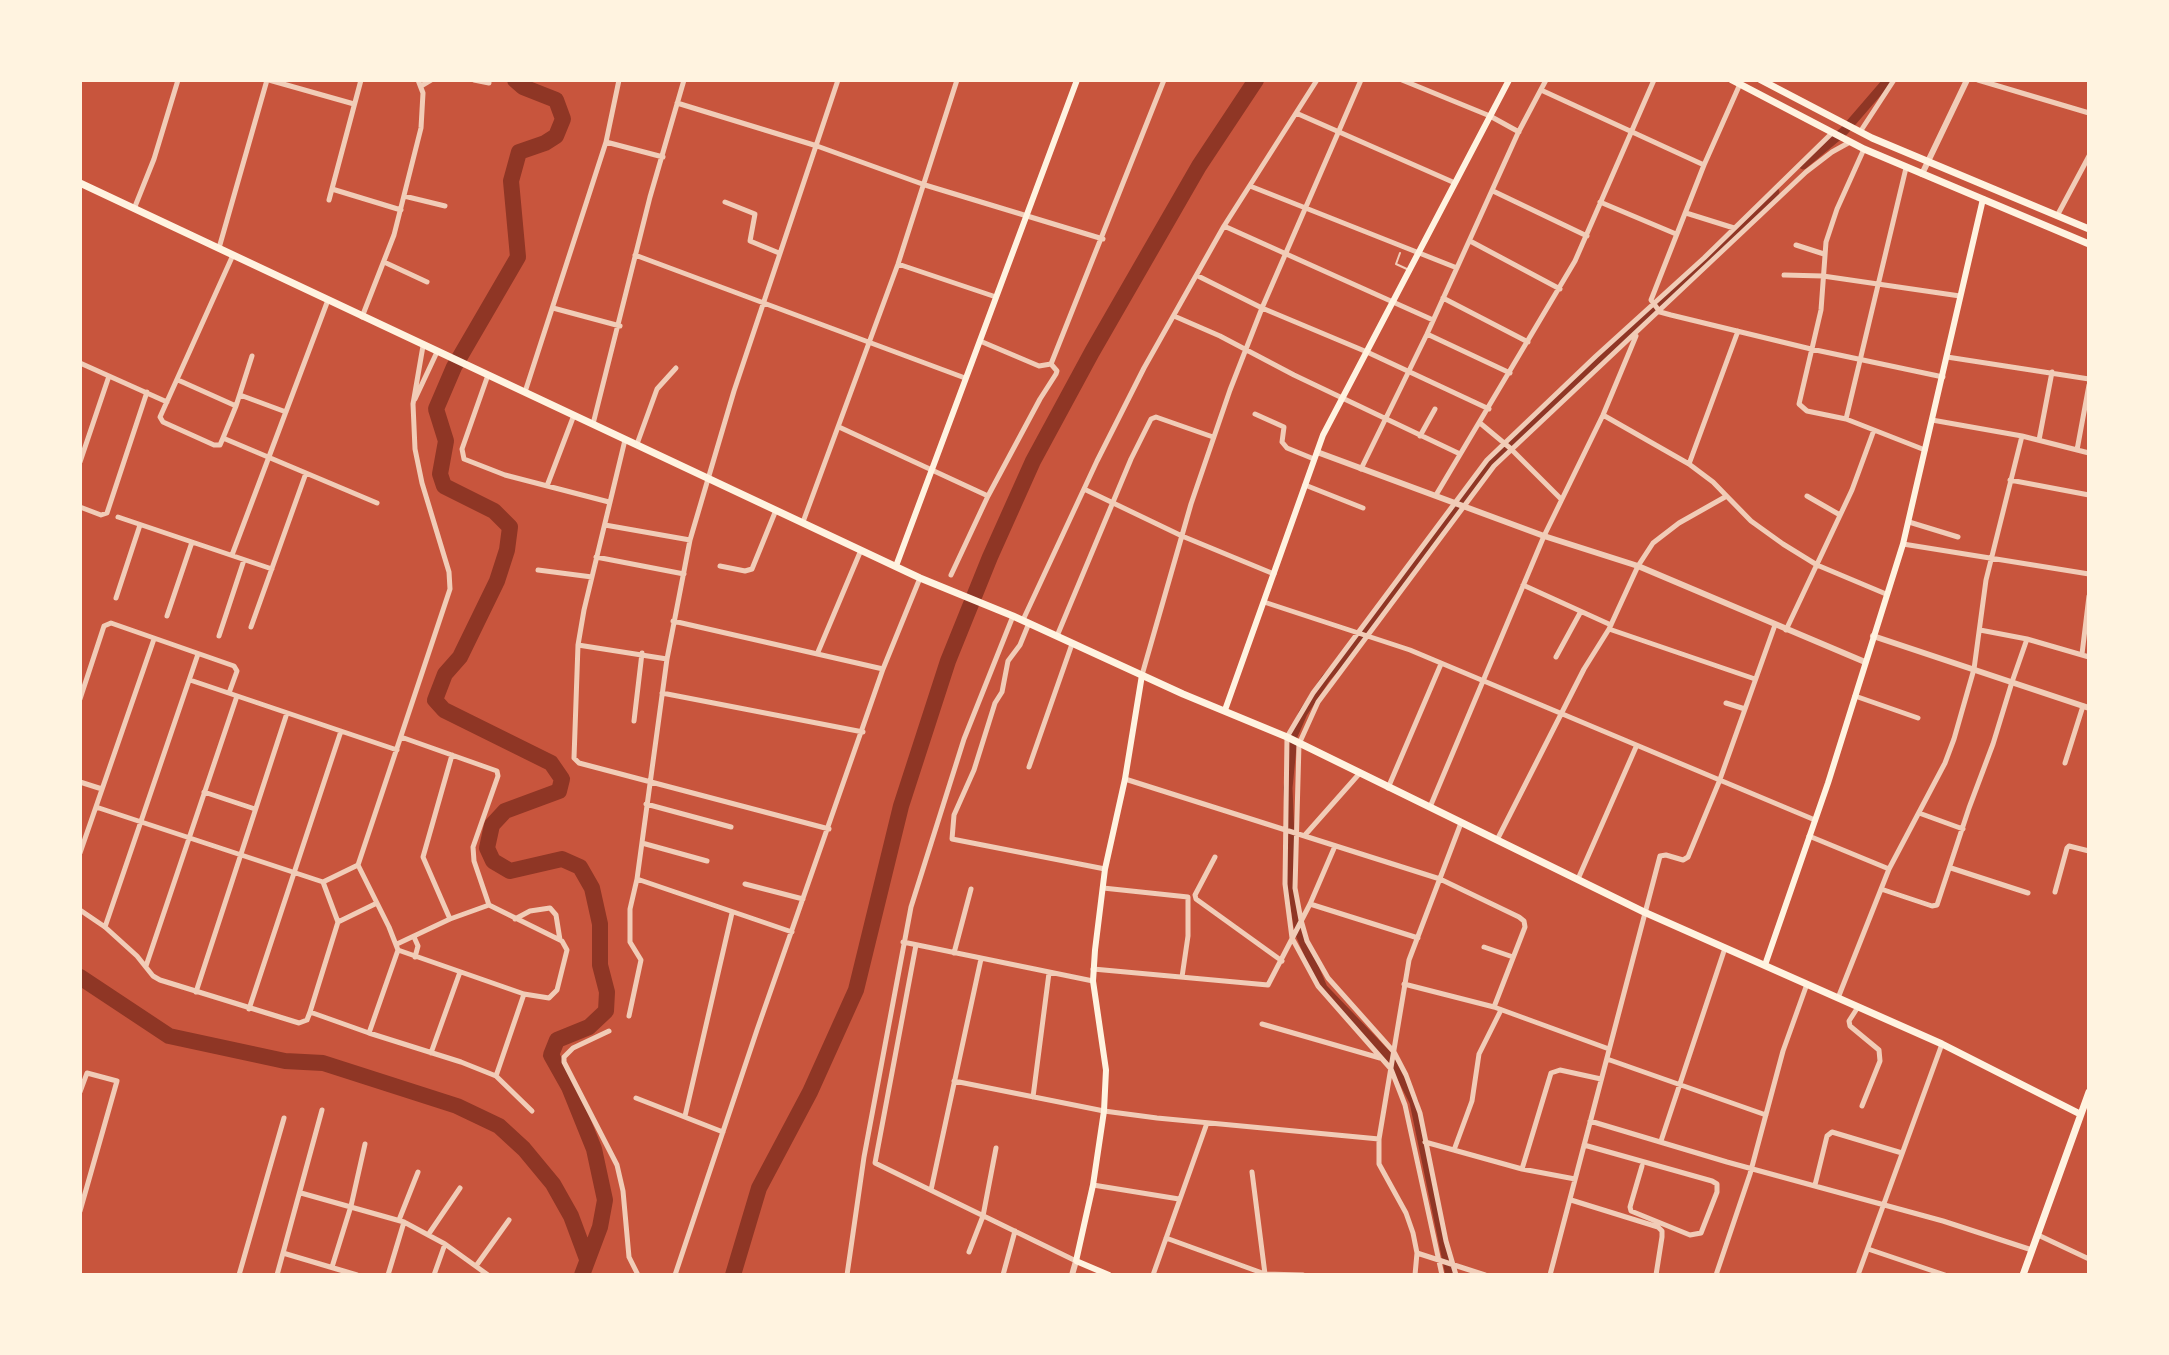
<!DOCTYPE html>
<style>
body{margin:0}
#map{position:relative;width:2169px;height:1355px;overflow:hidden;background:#c8553d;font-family:"Roboto Serif",serif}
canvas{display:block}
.frame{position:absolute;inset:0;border:82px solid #fff3e0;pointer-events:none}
</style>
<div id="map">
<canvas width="2169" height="1355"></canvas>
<div class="frame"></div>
</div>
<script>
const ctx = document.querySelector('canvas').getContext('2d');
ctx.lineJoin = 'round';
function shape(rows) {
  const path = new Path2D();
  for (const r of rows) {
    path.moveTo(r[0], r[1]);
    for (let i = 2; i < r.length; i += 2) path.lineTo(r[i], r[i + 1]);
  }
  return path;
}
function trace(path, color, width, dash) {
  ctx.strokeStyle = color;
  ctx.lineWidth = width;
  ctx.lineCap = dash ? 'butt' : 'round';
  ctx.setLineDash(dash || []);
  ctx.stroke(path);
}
trace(shape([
 [1803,165,1844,131,1888,80],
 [1450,1275,1414,1102,1393,1061,1323,988,1299,932,1292,889,1288,788,1293,736,1303,713,1326,678,1341,662,1460,507,1491,460,1718,250,1775,192]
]), '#8f3625', 9);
trace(shape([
 [515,80,523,87,556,100,563,119,556,136,545,143,519,152,511,181,518,257,454,367,436,409,446,441,440,474,444,486,494,511,510,527,507,550,497,581,460,657,445,674,435,700,444,710,551,763,562,779,559,791,505,811,492,825,487,848,493,861,510,871,562,859,580,867,592,888,600,924,600,965,607,992,606,1011,589,1027,557,1040,551,1055,569,1087,594,1149,605,1200,600,1227,582,1275],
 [80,977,169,1036,285,1061,323,1063,457,1106,499,1126,524,1149,553,1184,571,1216,587,1259],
 [733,1275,759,1188,810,1092,856,990,901,806,948,661,990,557,1033,461,1092,352,1199,166,1256,80]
]), '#8f3625', 16);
trace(shape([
 [1400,253,1396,264,1409,270]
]), '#f1ccb7', 2);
trace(shape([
 [269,80,354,104],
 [474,80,489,83],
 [1402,80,1490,116,1519,132],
 [1978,80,2089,113],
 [1740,84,1704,165,1651,300,1660,312,1671,315,1811,349,1943,377],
 [421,86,431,80],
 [1541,90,1704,165],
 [677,103,817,146,925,185,1103,239],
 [1296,113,1455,183],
 [1860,132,1894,80],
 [606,142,663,157],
 [1864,149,1837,209,1826,242,1821,310,1799,404,1807,411,1846,419,1925,450],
 [1250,186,1457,268],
 [332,189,401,210],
 [1493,191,1587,236],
 [404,196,445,206],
 [329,200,361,80],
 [725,202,755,214,750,241,779,253],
 [1600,202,1676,234],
 [134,209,154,159,178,80],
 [1686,213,1734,228],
 [2057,216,2089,156],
 [1224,226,1433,320],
 [1470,241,1560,289],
 [1796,245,1824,254],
 [219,248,267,80],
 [635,255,965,378],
 [384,262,427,282],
 [898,264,996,297],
 [1784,275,1823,276,1960,296],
 [1198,276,1262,308,1367,352,1489,409],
 [1443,298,1528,342],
 [553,308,620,326],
 [1174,316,1220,336,1294,375,1460,454],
 [362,317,394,235,421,128,423,93,418,80],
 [1427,334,1510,373],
 [980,341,1039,366,1051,364],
 [1947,357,2089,379],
 [80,363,167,402],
 [1051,364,1164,80],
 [488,375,462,449,464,459,505,475,609,502],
 [178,380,236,406,223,438,377,503],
 [525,392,606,142,619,80],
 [240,395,286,412],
 [415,399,437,352],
 [236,406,252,356],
 [1255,414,1284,427,1282,442,1287,448,1314,459],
 [1603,415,1689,464,1713,482,1751,521,1783,544,1817,565,1886,594],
 [1846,419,1906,168],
 [1932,420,2022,436,2089,453],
 [1480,423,1510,448,1561,499],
 [593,424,650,197,684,80],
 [839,427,988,496],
 [1420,436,1435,409],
 [223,438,220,445,214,445,163,422,160,417,233,255],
 [625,440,584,610,578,645,574,758,579,763,829,829],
 [2039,440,2052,372],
 [637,444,657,389,676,368],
 [2077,450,2089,385],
 [80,462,109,376],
 [1689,464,1738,331],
 [1361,469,1427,334,1518,133,1546,80],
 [2010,480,2089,495],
 [1305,485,1363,508],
 [547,486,574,415],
 [1084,489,1182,536,1274,574],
 [1436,495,1575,261,1654,80],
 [1807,496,1840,515],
 [80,507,101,515,107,513,147,392],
 [118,517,272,569],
 [803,522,898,264,957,80],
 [1909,522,1958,537],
 [605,525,690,540],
 [1903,544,2089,574],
 [232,555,328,300],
 [596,557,684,574],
 [720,566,745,571,752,569,776,510],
 [538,570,592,577],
 [951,575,988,496,1040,399,1056,374,1057,371,1051,364],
 [1523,585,1611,625],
 [116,598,140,525],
 [1264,602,1410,650,1815,820],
 [167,616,192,542],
 [1023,620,1097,461,1144,368,1224,226,1317,80],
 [673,621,883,669],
 [1029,623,1020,645,1008,661,1002,692,995,703,974,770,954,815,952,839,1105,869],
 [251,627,306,473],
 [1609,629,1755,679],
 [1786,630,1852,490,1874,430],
 [1980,630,2027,639,2089,657],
 [219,636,244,560],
 [1057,636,1131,459,1151,419,1156,417,1213,437],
 [578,645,667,659],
 [818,652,861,550],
 [2082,654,2089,596],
 [1556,657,1580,613],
 [1142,675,1191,504,1230,390,1262,308,1361,80],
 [190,680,397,750],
 [2012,682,2027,639],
 [662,693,863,732],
 [1855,696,1918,718],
 [80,699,104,626,111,623,234,666,237,671,229,693],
 [1726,703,1745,709],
 [634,721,642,653],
 [2065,763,2083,706],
 [1029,767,1072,644],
 [1125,779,1440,879,1519,917,1524,921,1525,927,1494,1007],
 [80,782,102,789],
 [1388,788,1441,664],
 [204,792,255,809],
 [646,804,731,827],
 [96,807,323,882,358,865],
 [1430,807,1544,536,1603,415,1636,336],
 [1919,813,1963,829],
 [1305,835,1359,774],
 [1809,836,1889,869],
 [1497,840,1584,669,1609,629,1638,566,1653,543,1679,523,1725,497],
 [642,843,707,861],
 [80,853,154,639],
 [1215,857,1195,895,1196,899,1282,961],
 [1951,868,2028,893],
 [1578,879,1636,747],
 [745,884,803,899],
 [1103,888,1188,897,1188,936,1182,977],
 [1881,889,1932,906,1937,905,1969,808,1993,744,2012,682],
 [2055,892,2067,848,2069,846,2089,851],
 [1310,904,1418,938],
 [80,910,105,927,137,956,153,976,160,980,299,1023,307,1020,310,1012,369,1033,461,1062,496,1076,532,1111],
 [450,919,423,857,452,755],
 [515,919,530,911,550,908,556,915,560,940],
 [338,922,377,903],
 [105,927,198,654],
 [792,932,637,879,667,659,690,540,734,391,838,80],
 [414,937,418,946,415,957],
 [903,942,1093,981],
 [397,944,450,919,489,905],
 [916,945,875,1163,1076,1261],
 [1484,947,1513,957],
 [398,950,524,994,549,998,557,990,567,950,562,941,489,905,474,861,473,847,498,776,497,771,401,737],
 [954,953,971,889],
 [146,966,237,696],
 [1093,969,1268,985,1310,904,1335,846],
 [1404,984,1494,1007,1609,1049],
 [196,992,287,713],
 [1838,998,1889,869,1945,763,1954,739,1974,669,1986,580,2022,436],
 [1858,1007,1849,1021,1850,1026,1879,1050,1880,1061,1862,1106],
 [249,1009,341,731],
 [310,1012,338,922,323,882],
 [629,1016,641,960,630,942,630,909,637,879],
 [1262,1024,1380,1058],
 [609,1031,573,1048,564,1057,564,1062,617,1165,623,1191,629,1257,638,1275],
 [369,1033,398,950,389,927,358,865,450,589,449,572,422,483,415,449,413,404,423,346],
 [431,1053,460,972],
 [1607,1059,1766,1115],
 [496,1076,524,994],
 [954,1081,1104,1111,1157,1118,1379,1139],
 [80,1092,87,1073,117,1081,80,1211],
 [1033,1097,1049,973],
 [636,1098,723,1132],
 [685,1116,732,913],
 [1590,1121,1727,1162,1943,1221,2032,1250],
 [1661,1141,1725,948],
 [1425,1142,1522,1169,1575,1179],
 [1584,1145,1712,1181,1717,1184,1717,1192,1701,1233,1690,1235,1631,1211,1630,1207,1642,1166],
 [1454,1150,1472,1101,1479,1054,1501,1010],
 [1522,1169,1551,1073,1560,1070,1601,1079],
 [1252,1172,1265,1274],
 [1093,1185,1179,1199],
 [1815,1185,1827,1136,1832,1132,1902,1153],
 [931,1190,981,959],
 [301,1193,404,1222,445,1244,488,1275],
 [1571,1200,1658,1227,1662,1231,1662,1237,1656,1275],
 [399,1220,418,1172],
 [428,1235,460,1188],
 [2038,1235,2089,1259],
 [1166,1238,1265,1274,1303,1275],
 [1868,1249,1945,1275],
 [969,1252,983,1216,996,1148],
 [283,1253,357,1275],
 [1417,1253,1485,1275],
 [476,1266,509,1220],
 [332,1267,351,1206,365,1144],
 [239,1275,284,1118],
 [277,1275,322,1110],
 [388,1275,404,1222],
 [434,1275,445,1244],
 [675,1275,757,1030,883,669,920,578],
 [847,1275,864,1157,911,907,964,739,1013,616],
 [1003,1275,1015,1231],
 [1153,1275,1207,1123],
 [1415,1275,1417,1253,1413,1233,1406,1213,1379,1164,1379,1139,1409,960,1461,823],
 [1442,1275,1405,1105,1391,1069,1318,986,1292,938,1285,884,1287,737,1313,693,1487,460,1596,356,1704,258,1832,133],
 [1456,1275,1446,1241,1420,1113,1406,1075,1394,1052,1328,978,1307,941,1301,920,1295,888,1299,744,1318,702,1494,466,1806,172,1832,152,1850,142],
 [1550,1275,1660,856,1666,855,1683,860,1688,857,1719,782,1775,625],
 [1716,1275,1750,1174,1783,1051,1807,984],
 [1858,1275,1942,1044]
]), '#f1ccb7', 5);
trace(shape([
 [1922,174,1967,80],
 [1317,452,1544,536,1638,566,1865,662],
 [1873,636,2089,708],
 [1072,1275,1076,1261]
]), '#f1ccb7', 6);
trace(shape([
 [896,566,1077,80],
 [1225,710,1323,435,1509,80],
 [1765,965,1828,783,1903,544,1983,199],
 [1109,1275,1076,1261,1093,1185,1104,1111,1106,1070,1093,981,1095,950,1105,869,1125,779,1142,675]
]), '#fff3e0', 6);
trace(shape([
 [1732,80,1864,149,2089,244],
 [1761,80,1872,138,2089,229],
 [80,183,920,578,1013,616,1183,694,1287,737,1644,912,1942,1044,2080,1114],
 [2023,1275,2089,1092]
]), '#fff3e0', 7);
</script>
